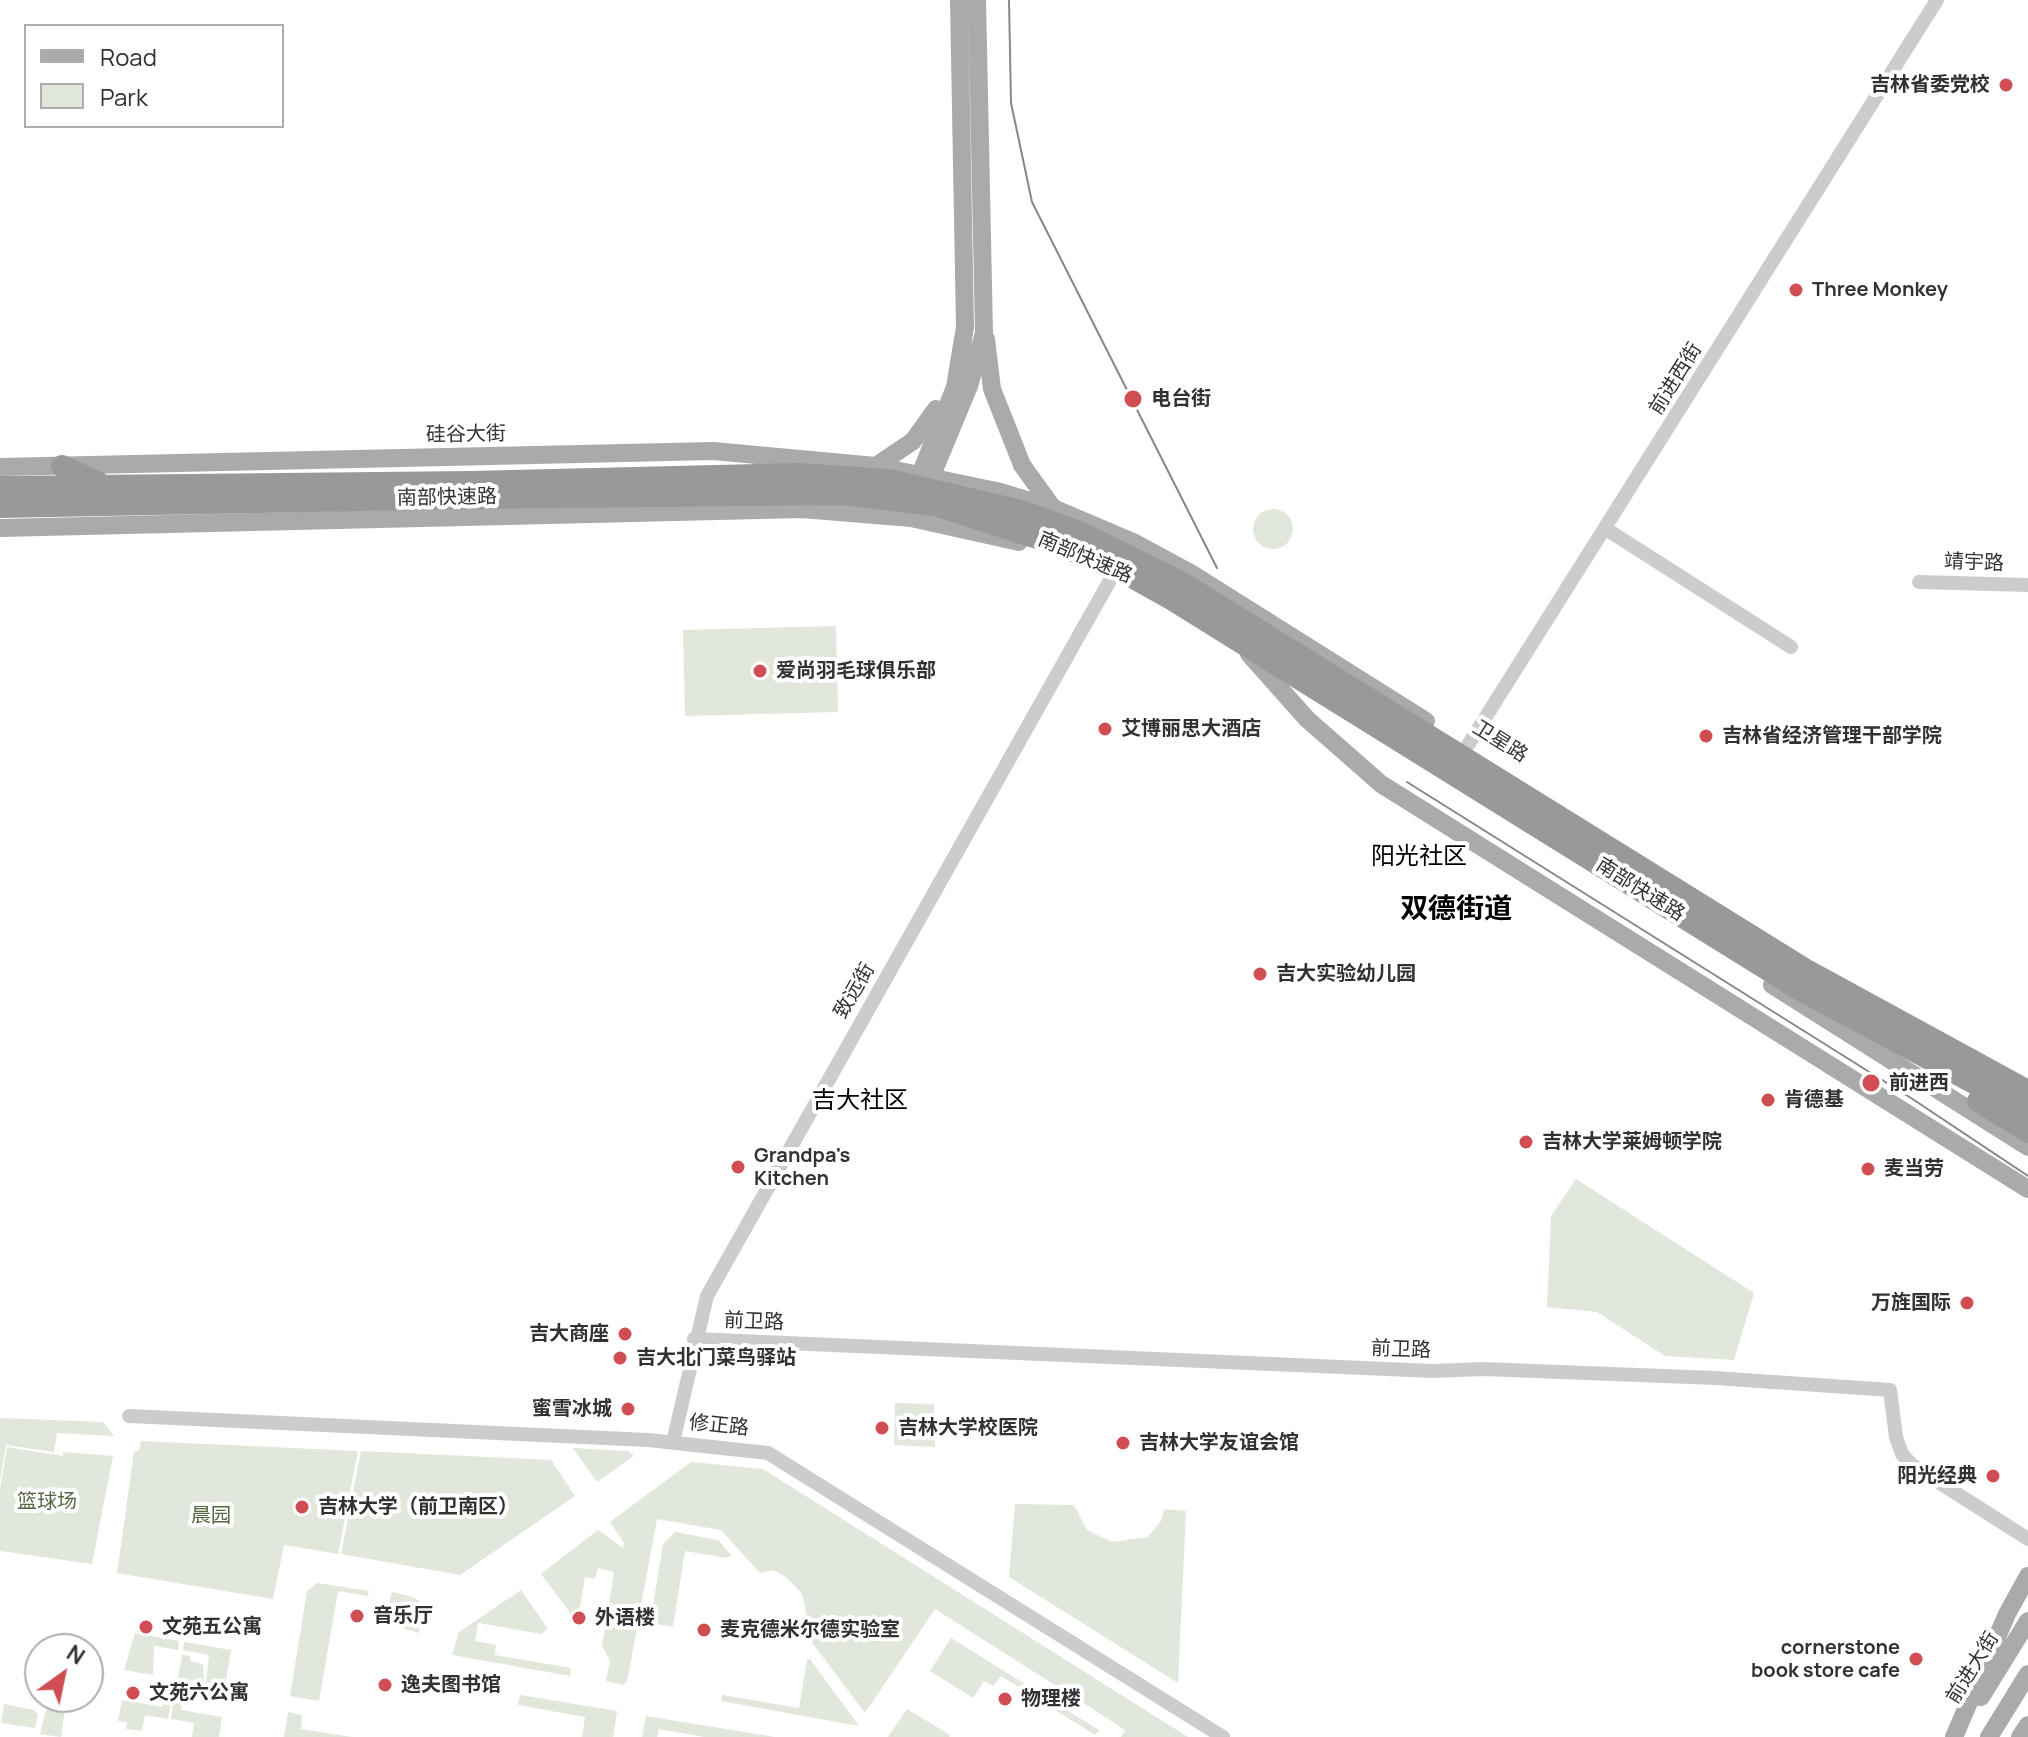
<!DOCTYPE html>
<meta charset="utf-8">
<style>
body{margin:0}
#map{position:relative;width:2028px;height:1737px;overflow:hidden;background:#fff;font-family:Manrope,sans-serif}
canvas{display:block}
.legend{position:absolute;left:24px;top:24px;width:260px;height:104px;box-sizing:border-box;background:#fff;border:2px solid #adadad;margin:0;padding:10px 14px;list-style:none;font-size:24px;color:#323232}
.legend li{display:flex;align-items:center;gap:16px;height:40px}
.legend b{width:40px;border:2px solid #adadad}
.north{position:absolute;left:24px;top:1633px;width:80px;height:80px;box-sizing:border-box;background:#fff;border:2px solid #adadad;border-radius:50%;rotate:33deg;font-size:22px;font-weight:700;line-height:32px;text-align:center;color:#323232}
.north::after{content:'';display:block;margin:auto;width:28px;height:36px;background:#d04d54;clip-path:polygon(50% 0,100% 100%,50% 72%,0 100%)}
</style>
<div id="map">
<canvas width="2028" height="1737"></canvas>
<ul class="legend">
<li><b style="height:10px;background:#aaa"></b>Road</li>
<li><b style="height:22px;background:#e2e7dc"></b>Park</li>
</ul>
<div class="north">N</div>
</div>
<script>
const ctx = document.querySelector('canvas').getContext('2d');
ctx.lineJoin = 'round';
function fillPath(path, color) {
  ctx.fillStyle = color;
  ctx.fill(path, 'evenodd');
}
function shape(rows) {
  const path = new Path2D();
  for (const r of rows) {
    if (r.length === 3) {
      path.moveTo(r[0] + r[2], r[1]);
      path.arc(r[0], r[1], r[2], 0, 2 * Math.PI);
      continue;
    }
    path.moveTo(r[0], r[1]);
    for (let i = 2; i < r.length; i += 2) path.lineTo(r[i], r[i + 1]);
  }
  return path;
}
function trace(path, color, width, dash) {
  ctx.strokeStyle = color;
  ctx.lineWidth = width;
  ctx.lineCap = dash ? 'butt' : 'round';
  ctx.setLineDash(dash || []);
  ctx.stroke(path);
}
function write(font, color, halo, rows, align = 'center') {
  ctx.font = font + ' Manrope,"Noto Sans SC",sans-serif';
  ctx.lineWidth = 8;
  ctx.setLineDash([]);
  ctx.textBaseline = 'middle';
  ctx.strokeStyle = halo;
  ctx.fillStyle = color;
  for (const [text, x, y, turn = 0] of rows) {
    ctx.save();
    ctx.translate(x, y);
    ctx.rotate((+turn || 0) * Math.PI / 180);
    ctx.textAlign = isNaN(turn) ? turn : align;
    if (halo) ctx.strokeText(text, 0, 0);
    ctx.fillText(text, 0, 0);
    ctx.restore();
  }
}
fillPath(shape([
 [1273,529,20],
 [836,626,838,712,685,716,683,630],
 [1576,1179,1754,1293,1734,1360,1665,1356,1597,1312,1547,1307,1551,1216],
 [895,1403,934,1404,935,1447,894,1445],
 [0,1418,103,1422,114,1436,57,1433,54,1452,6,1445,0,1481],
 [141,1441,358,1451,338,1554,284,1545,273,1599,117,1573,134,1452,139,1451],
 [7,1447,63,1456,63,1452,113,1456,92,1564,0,1551,0,1490],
 [573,1448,629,1451,634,1456,597,1482],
 [361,1451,551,1460,575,1496,460,1575,341,1554],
 [691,1462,763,1469,1188,1737,1121,1737,1125,1730,1099,1713,935,1609,865,1713,799,1625,806,1615,805,1605,802,1594,786,1577,773,1570,760,1573,721,1530,657,1519,627,1682,623,1685,606,1681,610,1661,602,1646,614,1572,598,1568,595,1579,585,1577,580,1608,571,1614,541,1574,598,1530,623,1548,624,1543,610,1522],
 [1015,1504,1074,1505,1087,1530,1112,1542,1148,1537,1161,1521,1164,1509,1186,1511,1178,1683,1009,1577],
 [675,1532,718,1540,731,1555,727,1558,685,1551,673,1627,650,1623,663,1544],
 [317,1583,369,1591,368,1596,338,1591,319,1701,290,1696,307,1591],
 [521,1590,548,1629,541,1634,478,1623,475,1641,496,1645,495,1655,571,1668,570,1676,452,1655,459,1632],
 [392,1592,413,1597,421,1602,419,1633,404,1629,406,1614,388,1609],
 [135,1633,179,1641,178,1650,154,1646,153,1675,124,1670],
 [951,1638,1099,1730,1095,1735,1001,1676,993,1686,984,1681,973,1698,930,1671],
 [184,1642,231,1650,225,1686,206,1683,209,1655,183,1650],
 [182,1655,190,1656,190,1661,203,1664,204,1682,178,1678],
 [810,1659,859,1726,721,1701,722,1695,799,1708,807,1660],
 [167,1682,174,1683,168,1719,145,1715,142,1731,126,1729,127,1722,118,1721,122,1700,163,1707],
 [176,1684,185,1685,181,1710,222,1717,219,1737,192,1737,194,1723,171,1719],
 [520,1695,617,1711,613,1737,582,1737,585,1717,518,1705],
 [4,1704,34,1710,38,1715,35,1728,1,1723],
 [47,1707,65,1709,61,1737,40,1734],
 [907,1709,950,1735,949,1737,888,1737],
 [288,1712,302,1715,301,1729,352,1737,284,1737],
 [646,1716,775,1737,704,1737,659,1729,657,1737,642,1737]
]), '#e2e7dc');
trace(shape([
 [1606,529,1791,647],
 [1919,582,2028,585],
 [1458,761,1937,0],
 [694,1339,1433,1371,1483,1369,1715,1378,1890,1390,1896,1437,1902,1454,1912,1465,2028,1539],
 [129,1416,648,1440,768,1453,1223,1737],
 [673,1442,707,1296,1113,575]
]), '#ccc', 14);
trace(shape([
 [986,339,992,389,1022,465,1053,508],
 [876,466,913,441,936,409],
 [0,467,713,451,876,466,1001,492,1053,508,1133,542,1194,575,1426,721],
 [916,485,955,387,965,327,959,0],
 [927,487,969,386,984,333,977,0],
 [0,528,802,509,911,518,1019,542],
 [1249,654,1307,719,1381,784,2028,1189],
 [1772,985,2028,1147],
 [1981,1697,2028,1621],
 [1954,1737,2007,1614,2028,1576],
 [1989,1737,2028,1674],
 [2020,1737,2028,1725]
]), '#aaa', 18);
trace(shape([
 [62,466,99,483],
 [0,487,471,482],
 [0,507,468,498]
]), '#999', 22);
trace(shape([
 [1009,0,1011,103,1032,202,1217,568],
 [1407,782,1914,1100,2028,1176]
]), '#878787', 2);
trace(shape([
 [471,482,798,474,889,480,1025,512,1082,533,1181,582,1808,971,2028,1091],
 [468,498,841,494,935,505,1059,545,1112,566,1171,599,1797,988,2028,1112],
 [1978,1101,2028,1132]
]), '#999', 22);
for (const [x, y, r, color] of [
 [2006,85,8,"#d04d54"],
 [1796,290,8,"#d04d54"],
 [1133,399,10,"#d04d54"],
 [760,671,8,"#d04d54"],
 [1105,729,8,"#d04d54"],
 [1706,736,8,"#d04d54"],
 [1260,974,8,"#d04d54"],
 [1871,1083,10,"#d04d54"],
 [1768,1100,8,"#d04d54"],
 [1526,1142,8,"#d04d54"],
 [738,1167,8,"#d04d54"],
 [1868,1169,8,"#d04d54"],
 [1967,1303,8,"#d04d54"],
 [625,1334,8,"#d04d54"],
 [620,1358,8,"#d04d54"],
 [628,1409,8,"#d04d54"],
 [882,1428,8,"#d04d54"],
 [1123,1443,8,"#d04d54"],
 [1993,1476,8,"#d04d54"],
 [302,1507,8,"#d04d54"],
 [357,1616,8,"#d04d54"],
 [579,1618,8,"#d04d54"],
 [146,1627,8,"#d04d54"],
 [704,1630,8,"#d04d54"],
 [1916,1659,8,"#d04d54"],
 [385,1685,8,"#d04d54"],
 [133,1693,8,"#d04d54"],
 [1005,1699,8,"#d04d54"]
]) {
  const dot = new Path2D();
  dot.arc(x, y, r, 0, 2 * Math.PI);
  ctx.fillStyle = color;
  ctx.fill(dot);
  trace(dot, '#fff', 3);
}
write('bold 20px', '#323232', '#fff', [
 ["吉林省委党校",1990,85,"right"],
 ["Three Monkey",1812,290],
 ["电台街",1151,399],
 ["爱尚羽毛球俱乐部",776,671],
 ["艾博丽思大酒店",1121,729],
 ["吉林省经济管理干部学院",1722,736],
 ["吉大实验幼儿园",1276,974],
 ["前进西",1889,1083],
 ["肯德基",1784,1100],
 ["吉林大学莱姆顿学院",1542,1142],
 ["Grandpa's",754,1156],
 ["Kitchen",754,1179],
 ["麦当劳",1884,1169],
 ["万旌国际",1951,1303,"right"],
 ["吉大商座",609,1334,"right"],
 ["吉大北门菜鸟驿站",636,1358],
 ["蜜雪冰城",612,1409,"right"],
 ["吉林大学校医院",898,1428],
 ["吉林大学友谊会馆",1139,1443],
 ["阳光经典",1977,1476,"right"],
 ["吉林大学（前卫南区）",318,1507],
 ["音乐厅",373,1616],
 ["外语楼",595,1618],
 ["文苑五公寓",162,1627],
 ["麦克德米尔德实验室",720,1630],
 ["cornerstone",1900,1648,"right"],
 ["book store cafe",1900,1671,"right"],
 ["逸夫图书馆",401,1685],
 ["文苑六公寓",149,1693],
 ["物理楼",1021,1699]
], 'left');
write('20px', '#323232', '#fff', [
 ["前进西街",1676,379,-58],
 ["硅谷大街",466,435,-1],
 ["南部快速路",447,498,-1],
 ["南部快速路",1085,558,23],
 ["靖宇路",1974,563,2],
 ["卫星路",1500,742,32],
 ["南部快速路",1640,890,32],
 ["致远街",855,991,-60],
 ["前卫路",754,1322,2],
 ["前卫路",1401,1350,2],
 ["修正路",719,1426,6],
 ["前进大街",1973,1668,-58]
]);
write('20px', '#556844', '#fff', [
 ["篮球场",47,1502],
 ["晨园",211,1516]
]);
write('24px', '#000', '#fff', [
 ["阳光社区",1419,857],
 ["吉大社区",860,1101]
]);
write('bold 28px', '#000', '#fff', [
 ["双德街道",1456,910]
]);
</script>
